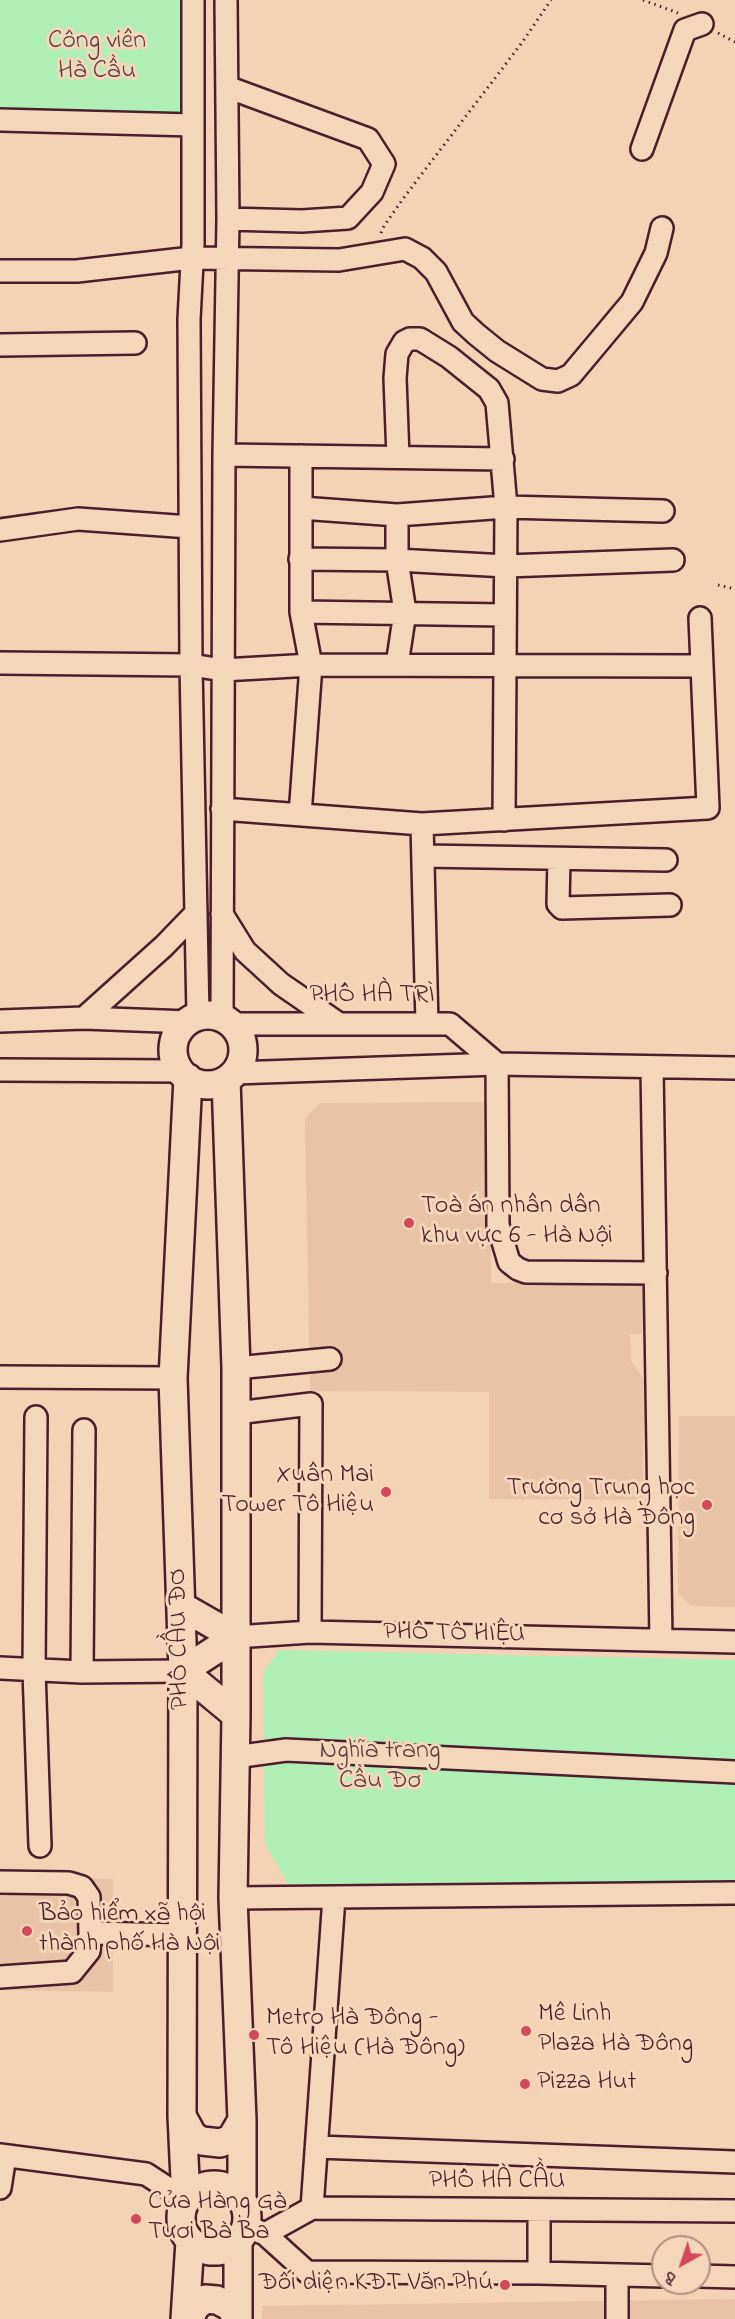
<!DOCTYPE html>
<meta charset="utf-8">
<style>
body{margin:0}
#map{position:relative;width:735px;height:2319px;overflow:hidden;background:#f4d2b5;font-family:"Indie Flower",sans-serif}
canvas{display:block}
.north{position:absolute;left:651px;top:2235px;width:60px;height:60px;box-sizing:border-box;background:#f4d6ba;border:2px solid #b08d81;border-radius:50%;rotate:220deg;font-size:16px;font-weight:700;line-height:24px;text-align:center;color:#4a1f2b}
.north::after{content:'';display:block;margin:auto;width:21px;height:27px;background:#d1495b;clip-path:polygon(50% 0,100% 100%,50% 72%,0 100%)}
</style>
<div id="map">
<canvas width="735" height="2319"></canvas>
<div class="north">B</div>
</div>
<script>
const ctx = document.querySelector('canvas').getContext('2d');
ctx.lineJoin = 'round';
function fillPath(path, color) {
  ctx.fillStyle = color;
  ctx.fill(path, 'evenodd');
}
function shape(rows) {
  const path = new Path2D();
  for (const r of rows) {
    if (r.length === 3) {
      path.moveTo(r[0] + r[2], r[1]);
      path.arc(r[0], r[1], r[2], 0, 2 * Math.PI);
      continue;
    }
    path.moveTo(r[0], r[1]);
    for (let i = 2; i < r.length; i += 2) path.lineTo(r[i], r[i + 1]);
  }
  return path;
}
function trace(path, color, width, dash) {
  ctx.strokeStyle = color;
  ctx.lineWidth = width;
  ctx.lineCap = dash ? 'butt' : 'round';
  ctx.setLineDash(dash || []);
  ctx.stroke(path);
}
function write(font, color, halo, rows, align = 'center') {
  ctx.font = font + ' "Indie Flower",sans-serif';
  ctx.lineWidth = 6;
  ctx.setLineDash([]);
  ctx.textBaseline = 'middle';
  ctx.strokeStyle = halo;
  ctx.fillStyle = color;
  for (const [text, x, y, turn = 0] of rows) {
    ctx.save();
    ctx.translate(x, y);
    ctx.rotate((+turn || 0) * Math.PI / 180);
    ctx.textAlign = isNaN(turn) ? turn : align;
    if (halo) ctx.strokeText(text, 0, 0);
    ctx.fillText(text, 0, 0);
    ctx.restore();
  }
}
fillPath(shape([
 [490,1102,491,1283,644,1281,642,1334,630,1334,631,1361,644,1379,643,1500,489,1499,489,1392,310,1391,305,1118,320,1103],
 [679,1416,735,1416,735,1607,691,1606,678,1594],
 [0,1875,113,1879,113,1992,0,1990],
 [735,2299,735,2319,262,2319,262,2306]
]), '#e9c3a7');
fillPath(shape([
 [0,0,193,0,193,116,0,115],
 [279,1650,735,1660,735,1882,288,1884,265,1844,263,1673]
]), '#afeeb5');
const minor = shape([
 [193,0,193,244,189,319,191,665,198,1016],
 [227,87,368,139,384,164,372,192,348,218,302,221,228,219],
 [0,120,193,125],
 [642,149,685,30,702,24],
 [0,271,77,271,192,258,339,260,405,249,422,258,436,272,463,322,476,334,497,351,542,379,558,381,571,375,632,302,656,253,662,228],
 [0,345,135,343],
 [224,455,503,459],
 [398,457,395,378,397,354,404,342,410,339,420,339,449,357,489,389,497,403,506,507,504,820],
 [301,508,397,515,397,560,405,612,397,665],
 [397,515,506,507,663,511],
 [0,530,78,519,190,527],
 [300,559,397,560,506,566,673,560],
 [301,612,505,615],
 [0,663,191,665,223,670,311,665,701,666],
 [222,809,422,824,708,808,700,618],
 [300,815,311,665,301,612,301,456],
 [422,824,427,1024],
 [423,856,666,860],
 [559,859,558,904,562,908,670,905],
 [222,914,245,951,281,984,339,1024],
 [84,1018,164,946,196,913],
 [222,1018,224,455,228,219,226,0],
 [0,1021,84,1018,188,1022],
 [232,1024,450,1024,497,1064],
 [497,1064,498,1225,509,1262,518,1269,526,1272,656,1273],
 [652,1068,661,1640],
 [0,1070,181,1071],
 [234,1073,497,1064,735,1068],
 [236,1368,330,1359],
 [0,1377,173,1378],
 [236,1413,311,1404,310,1632],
 [36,1417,34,1670,40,1846],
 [235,1637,310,1632,735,1642],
 [0,1668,82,1672,183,1671],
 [82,1672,84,1430],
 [235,1757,286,1750,735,1772],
 [0,1882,69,1883,82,1887,89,1897,90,1933,89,1951,72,1972,0,1977],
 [233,1898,735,1893],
 [90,1933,182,1935],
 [317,2147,735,2162],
 [0,2155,146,2174,186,2200],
 [0,2188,5,2156],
 [312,2208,334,1897],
 [246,2226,265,2234,307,2272,539,2273,663,2276],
 [265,2234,312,2208,735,2211],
 [539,2273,539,2210],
 [617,2275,617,2319],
 [699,2276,735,2277]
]);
const major = shape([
 [208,1050,35],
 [226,1080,236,1368,236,1715,233,1898,242,2120,242,2201],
 [181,1606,235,1637],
 [183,1671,236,1715],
 [183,1671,235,1637],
 [182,2116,193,2136,202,2141,220,2143,231,2139,242,2120],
 [214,2218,33],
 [186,2200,182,2116,183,1671,173,1378,188,1078],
 [185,2319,190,2241],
 [189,2319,196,2306,205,2299,217,2300,231,2307,236,2319],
 [238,2319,238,2241]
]);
trace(minor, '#4a1f2b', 26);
trace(major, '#4a1f2b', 32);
trace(shape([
 [643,0,678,13],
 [718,33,735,42],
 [381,233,384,226,405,196,521,44,551,0],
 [718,585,735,589]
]), '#4a1f2b', 3, [1.5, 4.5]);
trace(minor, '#f4d6ba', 21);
trace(major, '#f4d6ba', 27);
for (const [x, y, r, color] of [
 [409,1223,6,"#d1495b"],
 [386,1492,6,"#d1495b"],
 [707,1505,6,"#d1495b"],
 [27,1931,6,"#d1495b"],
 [526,2031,6,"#d1495b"],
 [254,2035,6,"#d1495b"],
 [525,2084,6,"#d1495b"],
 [136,2219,6,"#d1495b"],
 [505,2285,6,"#d1495b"]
]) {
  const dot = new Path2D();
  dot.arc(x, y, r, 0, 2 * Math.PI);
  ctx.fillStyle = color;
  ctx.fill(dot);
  trace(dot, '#f4d6ba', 2);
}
write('26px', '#593e40', '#f4d6ba', [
 ["Công viên",97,43],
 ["Hà Cầu",97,73],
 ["Nghĩa trang",380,1753],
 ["Cầu Đơ",380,1783]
]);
write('26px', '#4a1f2b', '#f4d6ba', [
 ["PHỐ HÀ TRÌ",372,997],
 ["PHỐ TÔ HIỆU",454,1635,1],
 ["PHỐ CẦU ĐƠ",181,1639,-91],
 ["PHỐ HÀ CẦU",497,2183]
]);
write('26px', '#4a1f2b', '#f4d6ba', [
 ["Toà án nhân dân",421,1208],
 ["khu vực 6 - Hà Nội",421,1238],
 ["Xuân Mai",374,1477,"right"],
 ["Tower Tô Hiệu",374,1507,"right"],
 ["Trường Trung học",695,1490,"right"],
 ["cơ sở Hà Đông",695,1520,"right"],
 ["Bảo hiểm xã hội",39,1916],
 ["thành phố Hà Nội",39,1946],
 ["Mê Linh",538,2016],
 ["Plaza Hà Đông",538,2046],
 ["Metro Hà Đông -",266,2020],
 ["Tô Hiệu (Hà Đông)",266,2050],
 ["Pizza Hut",537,2084],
 ["Cửa Hàng Gà",148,2204],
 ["Tươi Bà Ba",148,2234],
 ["Đối diện KĐT Văn Phú",493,2285,"right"]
], 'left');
</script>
